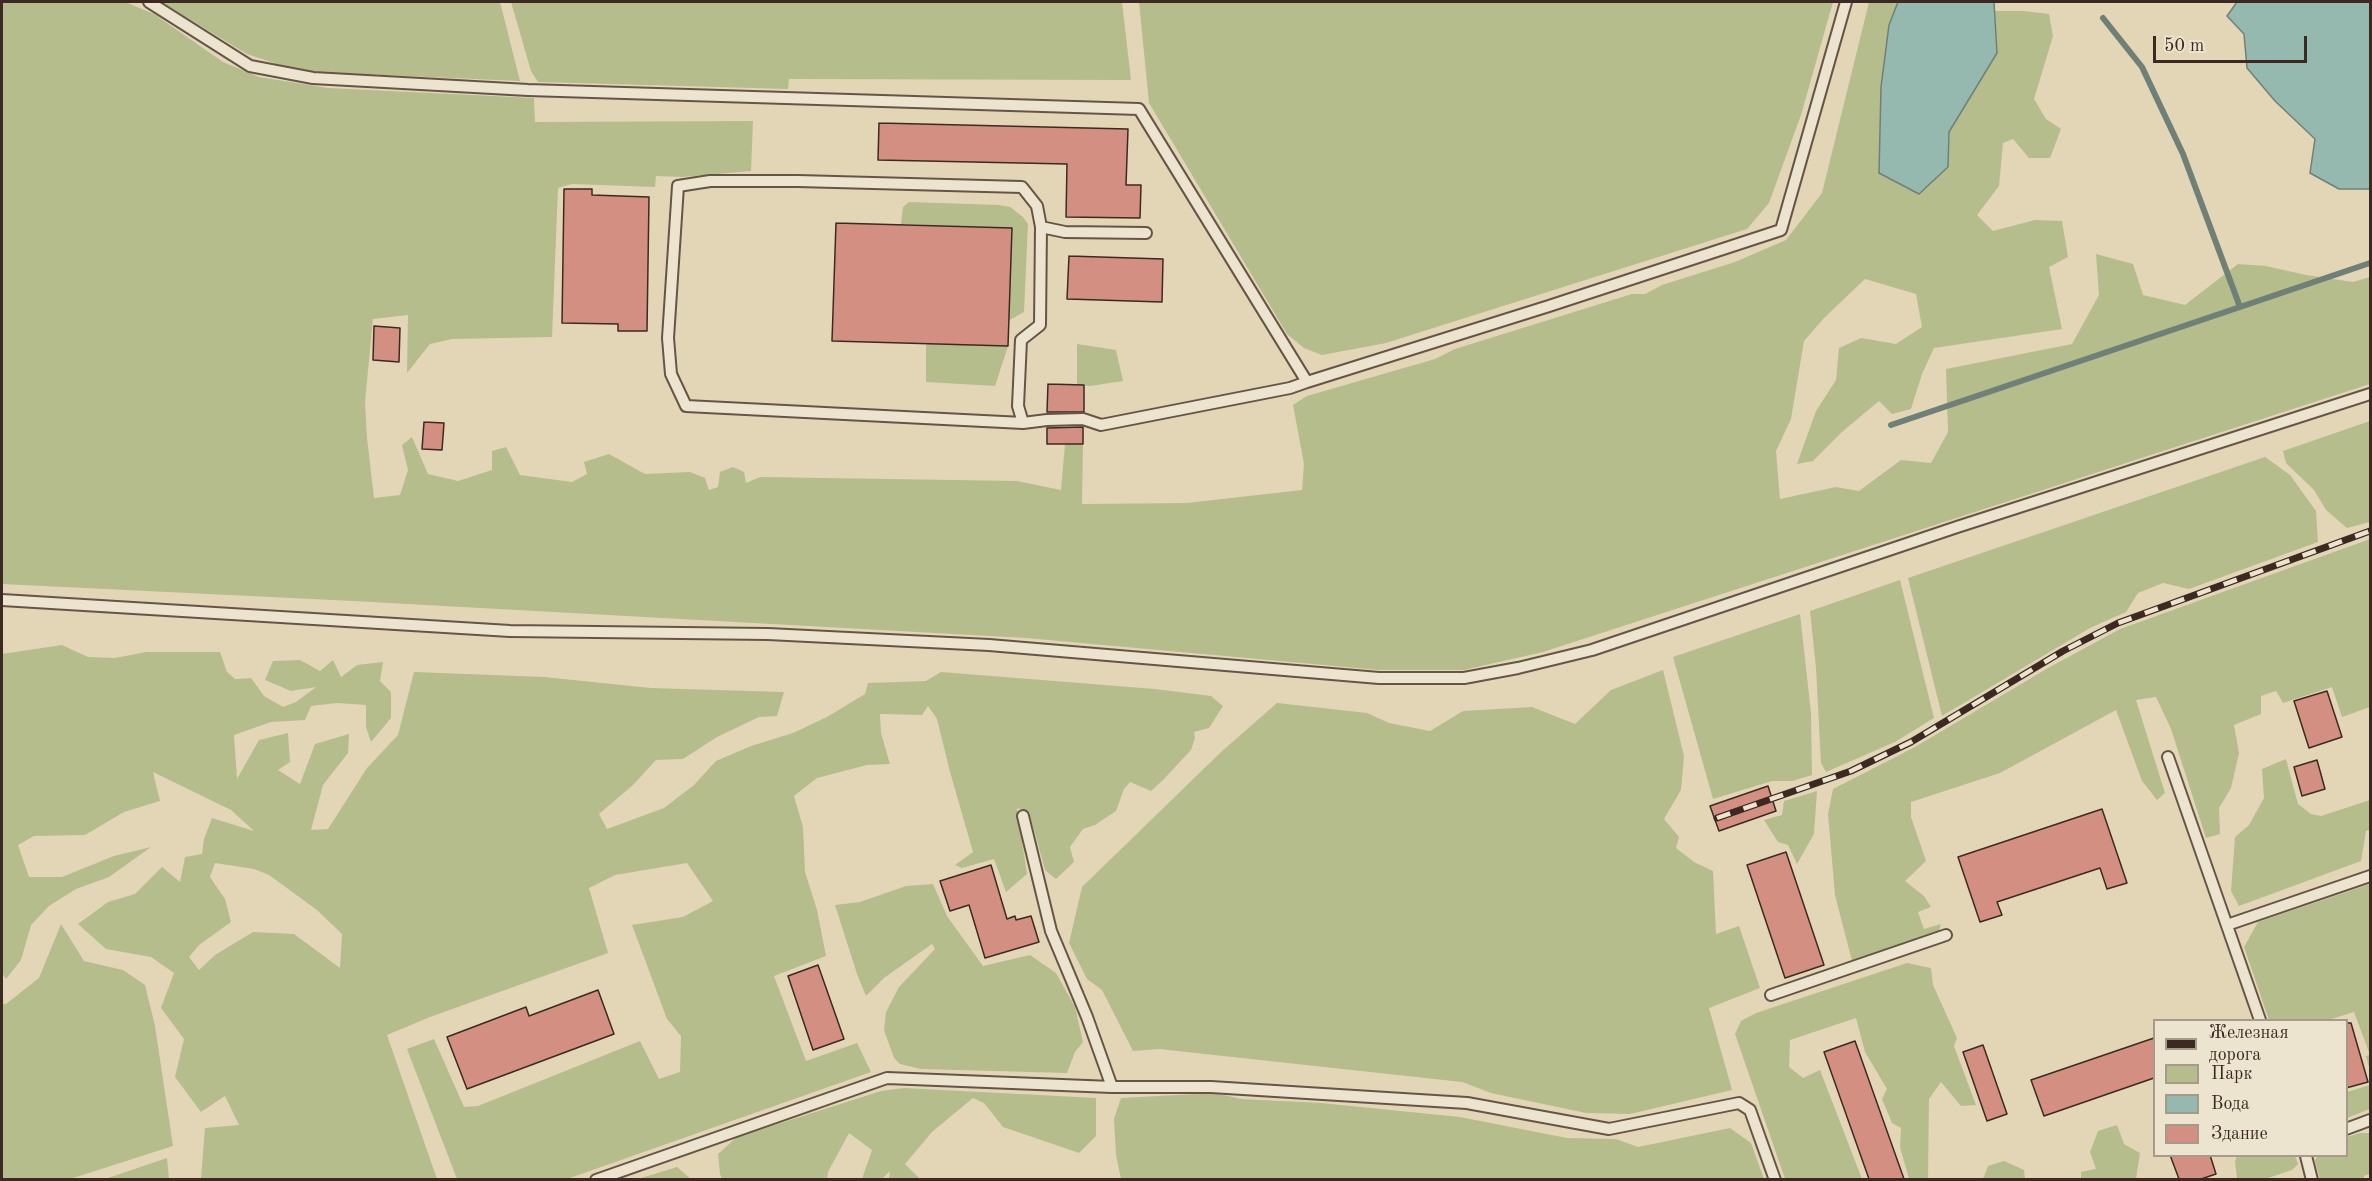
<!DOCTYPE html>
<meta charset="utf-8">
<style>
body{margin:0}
#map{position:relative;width:2372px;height:1181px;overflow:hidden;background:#e3d6b7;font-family:"Old Standard TT",serif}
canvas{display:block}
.frame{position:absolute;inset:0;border:3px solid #3c2a22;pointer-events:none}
.legend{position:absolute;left:2153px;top:1019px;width:195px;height:138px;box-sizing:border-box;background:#ede4d0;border:2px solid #a69a8a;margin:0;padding:8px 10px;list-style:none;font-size:18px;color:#3c2a22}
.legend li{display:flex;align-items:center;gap:12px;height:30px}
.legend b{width:30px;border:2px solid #a69a8a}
.scale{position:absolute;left:2153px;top:36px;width:154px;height:27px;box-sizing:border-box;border:3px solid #3c2a22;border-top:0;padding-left:8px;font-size:18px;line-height:21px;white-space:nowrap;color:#3c2a22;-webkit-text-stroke:4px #ede4d0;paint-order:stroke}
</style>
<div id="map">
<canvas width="2372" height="1181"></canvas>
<div class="frame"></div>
<ul class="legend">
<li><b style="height:8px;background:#3c2a22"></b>Железная дорога</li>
<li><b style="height:16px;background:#b5bd8d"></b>Парк</li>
<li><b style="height:16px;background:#95b9af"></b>Вода</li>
<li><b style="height:16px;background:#d48f83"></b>Здание</li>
</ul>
<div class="scale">50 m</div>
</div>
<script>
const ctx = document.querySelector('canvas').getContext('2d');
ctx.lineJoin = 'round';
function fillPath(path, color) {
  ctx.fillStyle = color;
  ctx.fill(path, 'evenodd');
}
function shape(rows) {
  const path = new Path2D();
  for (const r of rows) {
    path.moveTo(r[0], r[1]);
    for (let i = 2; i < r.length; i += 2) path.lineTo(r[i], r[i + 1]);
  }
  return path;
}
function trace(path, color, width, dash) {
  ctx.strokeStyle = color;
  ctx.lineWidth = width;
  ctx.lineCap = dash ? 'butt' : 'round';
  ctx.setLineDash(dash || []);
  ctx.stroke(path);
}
fillPath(shape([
 [2,2,125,2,154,14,223,62,259,77,328,88,534,98,535,122,753,121,751,171,682,177,656,176,655,187,572,184,558,188,552,337,452,339,430,344,407,373,408,315,373,319,365,402,367,438,374,498,400,495,408,470,402,445,412,437,428,474,458,481,492,470,492,451,506,447,520,475,572,482,587,474,584,462,609,454,645,474,690,472,705,478,709,490,718,487,720,472,733,467,744,472,746,483,760,477,1017,481,1061,490,1065,444,1083,444,1082,504,1187,503,1302,490,1304,464,1293,405,1307,396,1435,359,1455,349,1632,294,1645,294,1662,285,1735,262,1786,240,1822,193,1869,2,1898,2,1889,25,1948,167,1949,132,1997,53,1995,11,2023,11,2049,14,2053,36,2034,99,2046,119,2061,129,2050,158,2029,158,2013,139,2003,143,1999,186,1977,215,1993,231,2035,220,2062,221,2068,257,2049,267,2062,329,1934,348,1922,374,1911,409,1892,414,1879,401,1843,431,1813,461,1797,464,1816,411,1836,380,1839,348,1861,338,1896,344,1922,327,1916,294,1865,279,1824,318,1804,341,1791,419,1776,451,1780,499,1836,487,1859,491,1901,460,1931,463,1948,432,1946,369,2072,344,2099,295,2096,254,2133,264,2143,295,2185,305,2238,264,2266,266,2306,275,2353,282,2370,277,2370,384,1543,652,1464,670,1379,670,1026,638,353,601,2,584],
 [161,2,500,2,520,81,316,72,280,65,247,54],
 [511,2,1122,2,1131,80,789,79,788,89,538,82,531,71],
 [1139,2,1833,2,1801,115,1769,203,1747,229,1386,343,1322,355,1304,348,1287,334,1149,103],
 [909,202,999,205,1010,207,1023,217,1028,224,1024,312,1008,321,1011,228,901,224,903,207],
 [926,344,1008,346,995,386,926,382],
 [1077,344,1116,350,1123,381,1090,386,1077,385],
 [2370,421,2370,522,2347,528,2326,510,2314,490,2286,463,2283,451],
 [2265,457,2290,475,2316,511,2318,542,2189,589,2163,583,2138,593,2126,612,2090,628,1942,716,1908,578],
 [2370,539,2370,707,2342,717,2332,687,2283,703,2276,691,2261,696,2261,714,2234,725,2239,753,2231,788,2219,808,2220,834,2206,838,2171,729,2156,697,2136,700,2165,793,2157,800,2142,781,2116,710,2000,773,1911,802,1911,817,1926,861,1905,881,1924,896,1931,907,1918,912,1924,929,1941,924,1938,934,1852,961,1835,895,1828,814,1833,789,1915,747,2048,668,2120,629],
 [1900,580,1934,718,1895,742,1826,772,1821,763,1816,668,1810,611],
 [1800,614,1811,713,1812,775,1792,781,1772,781,1713,799,1673,657],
 [62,645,88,657,115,658,146,652,220,652,227,672,235,679,251,678,264,696,283,707,296,702,316,687,291,691,265,680,273,661,300,660,320,671,333,660,341,677,357,665,383,662,380,681,391,692,391,718,371,742,366,727,366,705,337,703,311,706,305,720,271,722,234,735,237,779,259,740,288,733,290,762,278,770,300,784,315,744,349,734,348,753,323,785,311,830,328,829,367,768,398,735,414,672,544,677,651,688,784,692,777,716,759,717,717,737,683,759,656,760,633,785,599,814,607,829,664,808,694,785,716,761,751,746,793,733,827,717,865,694,868,683,926,681,941,672,1155,689,1211,696,1223,706,1209,728,1194,732,1195,738,1191,750,1163,780,1151,791,1130,782,1124,789,1116,811,1095,825,1083,829,1070,847,1074,862,1056,879,1045,870,1029,812,1017,808,1027,874,1006,892,994,859,962,868,955,865,973,852,950,772,937,719,928,706,922,715,880,714,881,733,890,764,867,765,817,778,794,796,803,827,805,872,817,910,826,956,774,976,806,1061,857,1043,871,1072,567,1179,457,1179,407,1049,434,1039,464,1107,478,1106,640,1041,659,1079,680,1072,681,1036,667,1019,632,925,683,917,713,901,687,863,615,875,589,888,608,953,430,1017,387,1035,437,1179,201,1179,205,1128,239,1125,225,1096,201,1112,175,1077,184,1039,161,1008,174,973,151,957,106,949,78,924,108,902,135,894,162,867,180,882,185,857,202,854,204,839,212,818,254,831,231,810,153,772,160,801,124,812,85,835,34,836,18,845,29,877,62,877,114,856,151,847,109,877,76,889,49,906,31,925,21,960,6,979,2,973,2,654],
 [215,863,254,869,269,875,317,910,342,934,340,968,294,934,253,932,215,955,199,970,189,957,199,945,231,922,225,899,210,877],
 [1663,670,1684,756,1681,790,1664,819,1679,837,1676,848,1694,862,1713,871,1716,934,1739,926,1760,988,1709,1008,1732,1090,1630,1114,1586,1113,1491,1093,1462,1082,1159,1049,1133,1051,1102,990,1087,979,1069,943,1082,887,1221,752,1277,703,1367,713,1389,723,1430,731,1463,711,1532,707,1575,724,1611,690],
 [2286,759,2298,804,2311,814,2321,816,2370,800,2370,830,2366,831,2361,861,2239,906,2231,891,2235,837,2249,825,2264,798,2262,769],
 [1817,791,1814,834,1797,864,1788,845,1778,842,1764,820,1782,815,1784,801],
 [933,884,947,916,983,966,1030,955,1056,973,1075,1007,1083,1042,1075,1052,1067,1073,921,1069,900,1064,894,1058,884,1030,886,1012,899,987,935,949,932,944,884,978,866,996,857,974,835,905,860,902,906,886],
 [2370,884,2370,1071,2366,1056,2370,1055,2354,1012,2328,1020,2269,1020,2244,947,2258,922],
 [61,924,84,961,123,970,145,985,155,1026,173,1146,70,1179,2,1179,2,1004,6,1004,39,978],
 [1907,963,1931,968,1933,985,1957,1038,1954,1046,1976,1105,1961,1106,1941,1082,1929,1099,1928,1179,1909,1179,1900,1147,1901,1128,1892,1123,1882,1099,1887,1089,1865,1052,1856,1018,1790,1040,1789,1067,1803,1078,1820,1070,1862,1179,1785,1179,1735,1034,1741,1021,1756,1013],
 [2370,1085,2370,1109,2347,1118,2347,1092],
 [904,1088,1096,1098,1096,1136,1079,1153,1003,1127,984,1103,973,1098,932,1132,905,1164,920,1179,889,1179,890,1171,882,1179,862,1179,872,1150,849,1133,828,1172,827,1179,722,1179,720,1174,718,1154,737,1137,881,1091],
 [1215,1093,1241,1099,1321,1103,1460,1117,1567,1138,1616,1139,1638,1147,1730,1128,1751,1143,1764,1179,1121,1179,1116,1155,1114,1119,1121,1098],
 [2117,1125,2124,1144,2140,1153,2136,1179,2081,1179,2081,1172,2096,1169,2090,1152,2098,1131],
 [2360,1133,2370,1133,2370,1174,2364,1176,2364,1179,2320,1179,2315,1161,2317,1156,2346,1156,2347,1137],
 [2237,1156,2295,1156,2298,1164,2292,1170,2265,1179,2237,1179,2235,1161],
 [167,1158,169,1179,105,1179],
 [2004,1161,2024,1170,2025,1179,1983,1179,1988,1166],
 [677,1167,691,1179,638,1179]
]), '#b5bd8d');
const water = shape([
 [1898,2,1994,2,1997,53,1949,132,1948,167,1919,194,1879,173,1881,87,1889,25,1898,2],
 [2237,2,2370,2,2370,189,2339,189,2310,173,2315,139,2275,101,2247,68,2244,34,2227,16,2237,2]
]);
fillPath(water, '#95b9af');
trace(water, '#718077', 1.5);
trace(shape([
 [2103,18,2142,67,2183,154,2240,307,2370,263],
 [1891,425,2240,307]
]), '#718077', 6);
const building = shape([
 [879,123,1128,129,1126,185,1141,185,1140,218,1066,217,1067,164,878,160,879,123],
 [564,189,592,189,592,195,649,197,647,331,618,331,618,324,562,323,564,189],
 [836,223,1012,228,1008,346,832,341,836,223],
 [1069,256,1163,259,1162,302,1067,299,1069,256],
 [374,326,400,328,399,362,373,360,374,326],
 [1048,384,1084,385,1084,412,1047,412,1048,384],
 [424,422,444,423,442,450,422,449,424,422],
 [1083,427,1083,444,1047,444,1047,428,1083,427],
 [2327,691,2342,737,2309,748,2294,701,2327,691],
 [2317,760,2325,789,2302,796,2294,767,2317,760],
 [1768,786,1776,811,1719,831,1710,806,1768,786],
 [2102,809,2127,883,2107,889,2100,868,1997,902,2002,915,1980,922,1958,857,2102,809],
 [1786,852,1824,965,1785,978,1747,865,1786,852],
 [991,865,1007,919,1015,916,1016,920,1031,916,1039,942,985,958,969,905,950,911,940,881,991,865],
 [818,965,844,1039,813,1050,788,976,818,965],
 [598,990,614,1034,467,1089,447,1037,526,1007,529,1016,598,990],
 [2346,1023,2351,1023,2368,1082,2346,1088,2346,1023],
 [2154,1038,2154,1078,2044,1116,2031,1080,2154,1038],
 [1855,1041,1904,1179,1869,1179,1824,1052,1855,1041],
 [1983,1045,2007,1114,1987,1121,1963,1052,1983,1045],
 [2170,1155,2210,1155,2216,1174,2201,1179,2179,1179,2170,1155]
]);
fillPath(building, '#d48f83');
trace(building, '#3c2a22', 1.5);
const lane = shape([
 [149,2,250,66,313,78,528,90,1139,109,1307,382,1549,306,1781,230,1846,2],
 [1146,233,1065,232,1041,227,1037,206,1022,187,798,181,710,181,678,186,668,338,671,374,686,406,1023,423,1047,420,1083,419,1101,425,1290,388,1307,382],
 [1023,423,1018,406,1021,340,1040,325,1041,227],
 [2,600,510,631,768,634,989,645,1379,678,1464,678,1518,668,1592,650,1957,527,2370,394],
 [2168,757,2260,1020],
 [1023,816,1051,931,1087,1017,1112,1087,1211,1087,1467,1103,1609,1129,1739,1103,1750,1110,1775,1180],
 [2227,925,2370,876],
 [1771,995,1946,935],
 [2346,1129,2370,1120],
 [2306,1156,2312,1180],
 [596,1180,887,1078,1112,1087]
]);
trace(lane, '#665547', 14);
trace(lane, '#ede4d0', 10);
const rail = shape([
 [1717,818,1851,771,1911,742,2063,651,2118,623,2370,531]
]);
trace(rail, '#3c2a22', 7);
trace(rail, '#ede4d0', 4.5, [14]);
</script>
